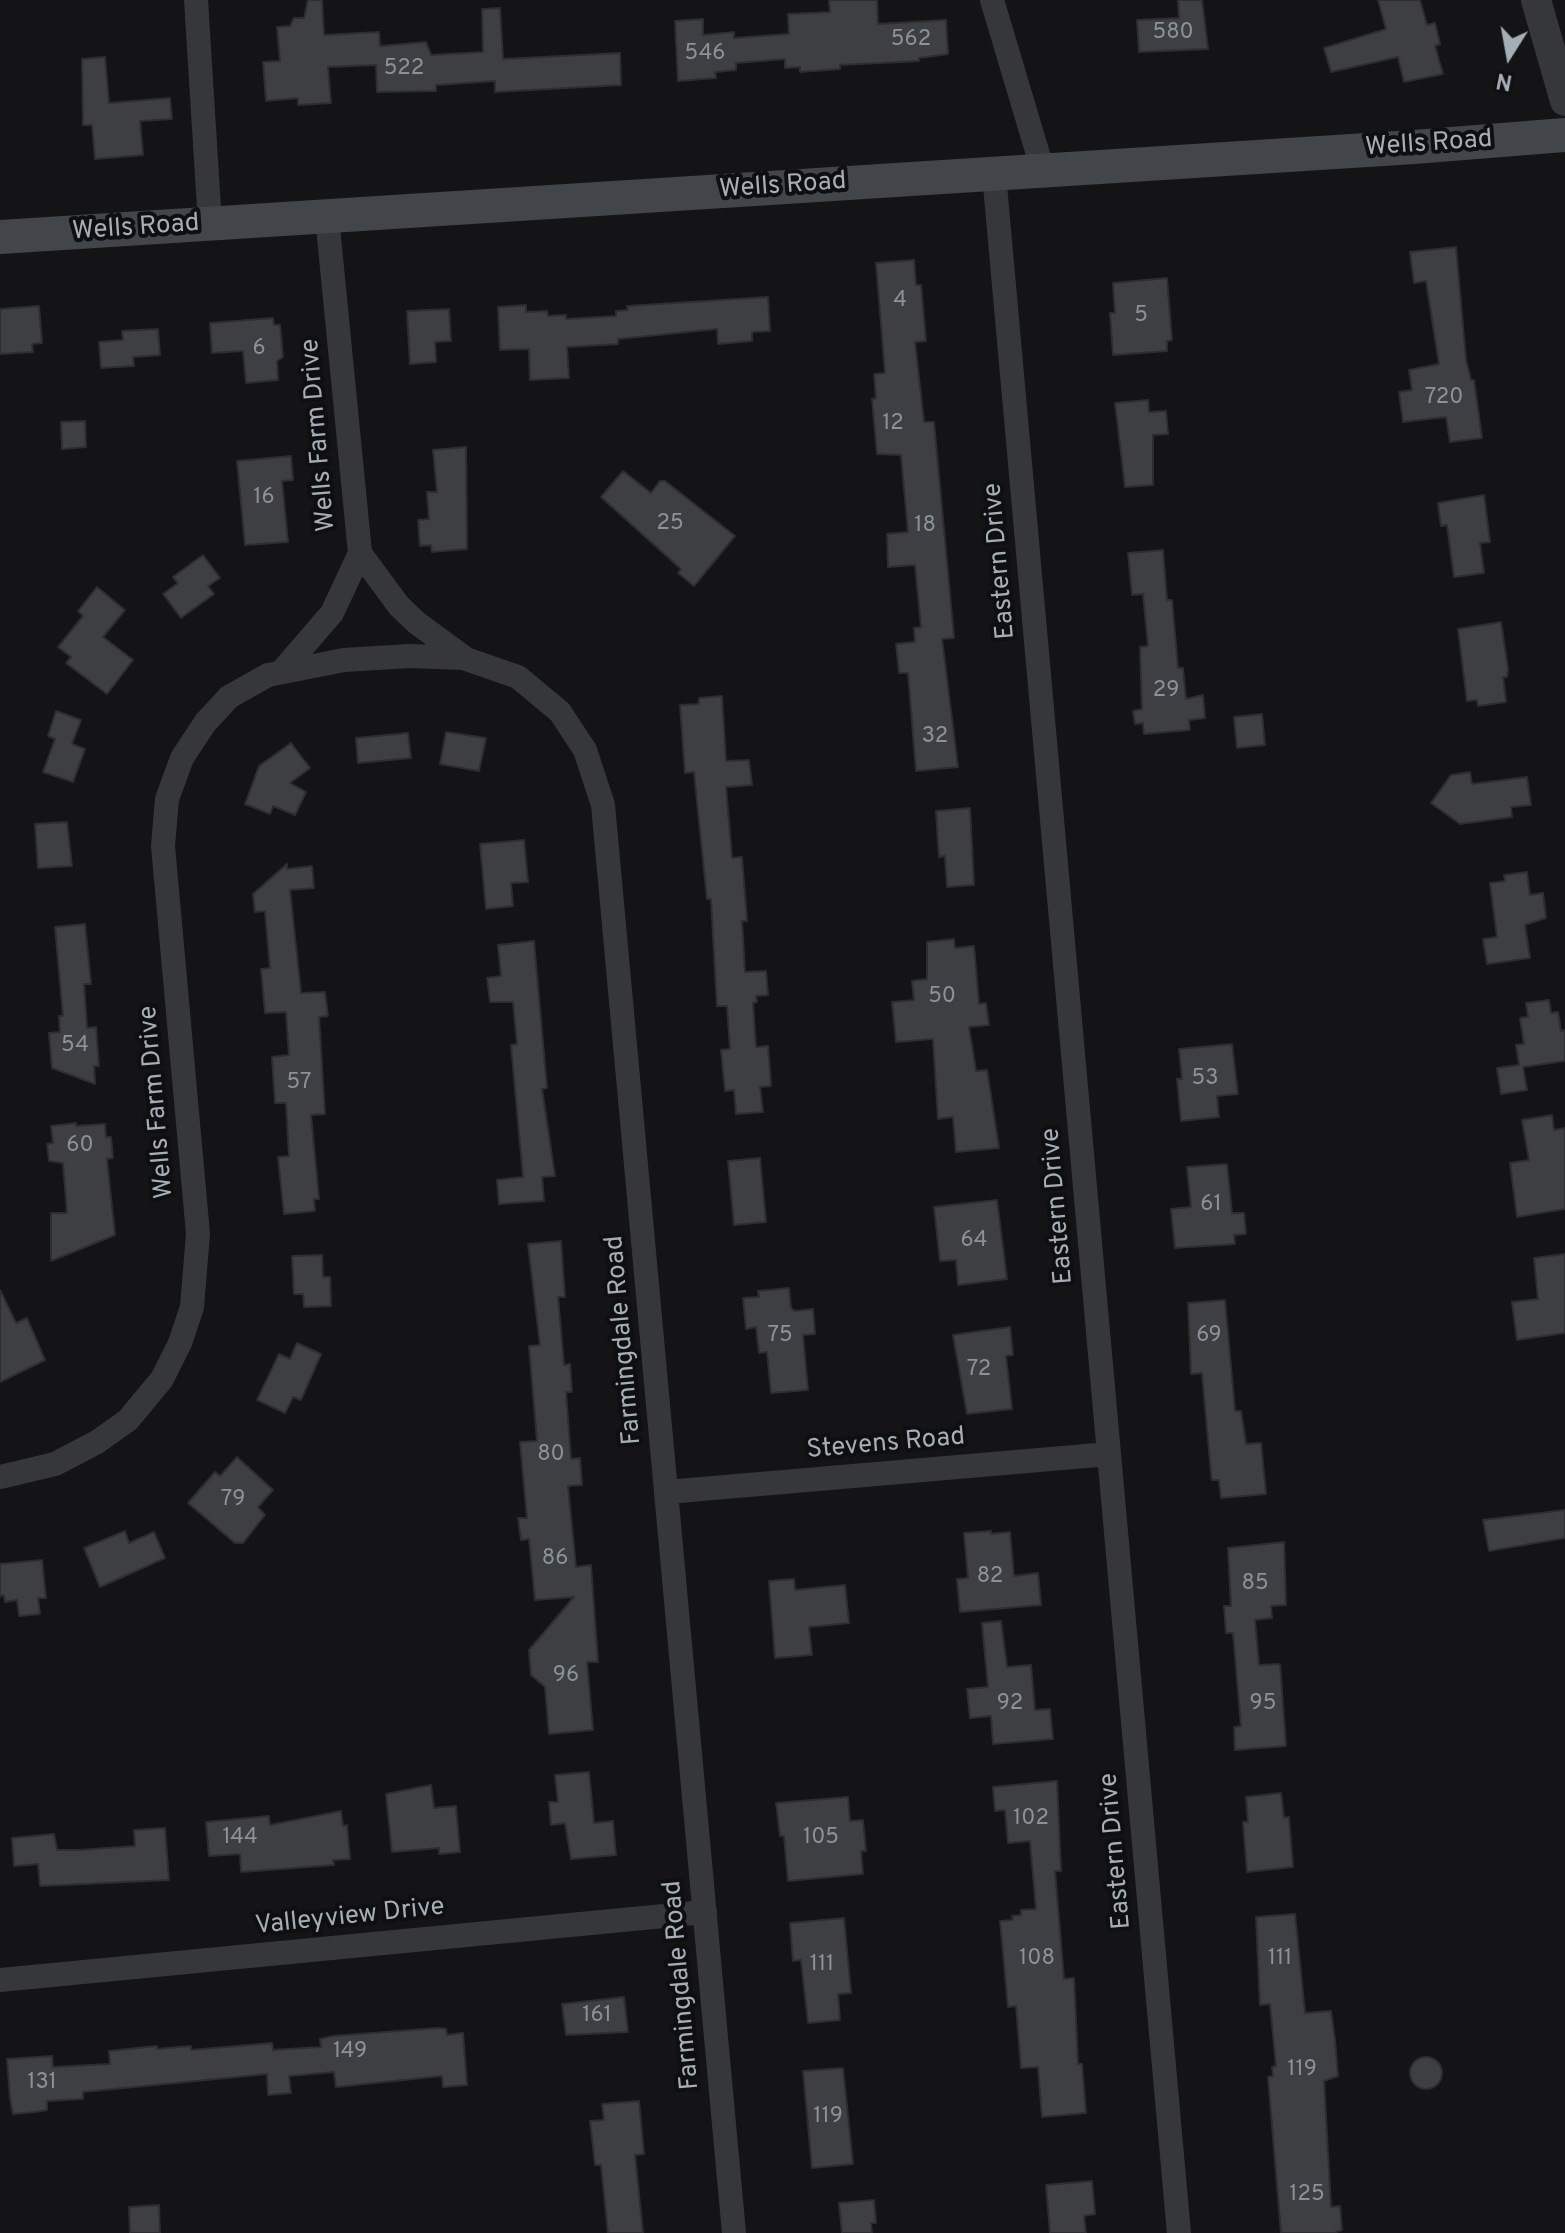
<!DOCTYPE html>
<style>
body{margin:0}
#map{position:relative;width:1565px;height:2233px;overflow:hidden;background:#141416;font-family:Overpass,sans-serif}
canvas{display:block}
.north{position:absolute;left:1469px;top:16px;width:80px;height:80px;-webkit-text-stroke:6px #0f0f11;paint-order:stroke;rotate:191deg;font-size:22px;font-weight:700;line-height:32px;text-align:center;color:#a4aeb7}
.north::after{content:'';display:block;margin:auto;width:28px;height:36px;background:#a4aeb7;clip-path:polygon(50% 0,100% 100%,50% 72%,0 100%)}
</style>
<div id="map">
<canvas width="1565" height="2233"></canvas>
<div class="north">N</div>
</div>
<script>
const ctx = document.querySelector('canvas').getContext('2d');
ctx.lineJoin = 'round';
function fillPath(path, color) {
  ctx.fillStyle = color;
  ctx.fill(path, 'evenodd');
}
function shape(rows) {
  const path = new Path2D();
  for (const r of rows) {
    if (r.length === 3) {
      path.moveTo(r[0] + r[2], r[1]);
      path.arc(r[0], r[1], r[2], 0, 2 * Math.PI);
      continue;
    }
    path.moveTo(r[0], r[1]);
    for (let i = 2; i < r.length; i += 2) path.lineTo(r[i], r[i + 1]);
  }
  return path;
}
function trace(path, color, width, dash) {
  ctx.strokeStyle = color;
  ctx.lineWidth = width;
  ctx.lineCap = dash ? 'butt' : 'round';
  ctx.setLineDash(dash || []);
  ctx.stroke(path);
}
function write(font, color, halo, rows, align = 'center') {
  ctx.font = font + ' Overpass,sans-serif';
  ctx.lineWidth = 8;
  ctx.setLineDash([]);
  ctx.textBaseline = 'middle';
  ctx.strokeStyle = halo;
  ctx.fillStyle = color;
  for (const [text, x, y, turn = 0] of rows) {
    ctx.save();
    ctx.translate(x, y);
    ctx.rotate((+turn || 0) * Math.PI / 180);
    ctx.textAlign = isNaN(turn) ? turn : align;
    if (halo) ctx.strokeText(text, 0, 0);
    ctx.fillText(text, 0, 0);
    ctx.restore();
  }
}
const building = shape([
 [308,0,322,0,324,35,379,32,380,46,426,42,431,55,483,52,482,9,500,8,503,59,620,53,621,85,495,92,495,81,436,85,436,91,377,92,376,65,328,67,331,103,298,105,298,98,266,101,263,62,280,61,277,27,290,26,294,18,304,18,308,0],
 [829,0,877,0,878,24,946,20,948,54,919,58,919,61,840,65,840,69,800,72,800,67,785,68,785,59,736,63,736,70,715,72,716,78,678,81,675,21,703,19,703,35,734,32,734,38,789,34,788,14,830,12,829,0],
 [1178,0,1202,0,1208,49,1139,52,1137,20,1179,18,1178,0],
 [1378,0,1420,0,1427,25,1435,23,1440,44,1435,46,1443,74,1404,82,1398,57,1331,72,1324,48,1386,29,1378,0],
 [105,57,109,103,170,98,172,119,140,121,143,155,95,159,92,125,83,125,82,59,105,57],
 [1456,247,1466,360,1471,380,1474,380,1482,438,1450,442,1446,417,1403,422,1399,392,1412,390,1409,370,1439,364,1426,281,1414,283,1410,252,1456,247],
 [914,260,916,285,921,285,926,341,915,342,924,422,934,422,954,638,942,639,958,767,916,771,908,673,899,673,896,644,915,642,914,628,921,627,915,565,888,567,887,534,908,532,901,455,877,454,872,399,876,398,874,374,885,373,876,263,914,260],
 [1167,278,1172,340,1167,341,1167,351,1113,355,1110,313,1115,313,1113,283,1167,278],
 [768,297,770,331,752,332,752,341,718,344,717,329,618,339,618,344,567,347,569,378,530,380,529,349,500,350,498,307,526,305,526,312,547,311,548,316,566,315,566,319,616,316,616,311,628,310,627,306,768,297],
 [39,306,42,343,32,344,33,352,0,354,0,309,39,306],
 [449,309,451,341,435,342,436,362,410,364,407,311,449,309],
 [273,318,274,325,280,325,283,357,277,361,278,380,246,383,243,351,212,353,210,323,273,318],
 [158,329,160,355,133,357,134,366,101,368,99,342,123,340,122,331,158,329],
 [1148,400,1149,412,1166,411,1168,434,1153,435,1153,485,1125,487,1115,403,1148,400],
 [85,421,86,447,62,449,61,422,85,421],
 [466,447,467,549,432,552,431,545,420,546,418,520,429,519,427,492,437,492,433,450,466,447],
 [291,456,293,480,282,481,288,542,245,545,237,461,291,456],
 [623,471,651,493,660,481,665,481,735,536,694,586,678,573,681,569,601,497,623,471],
 [1484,495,1490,542,1480,543,1484,573,1454,577,1447,525,1441,526,1438,503,1484,495],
 [1163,550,1167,600,1172,600,1178,668,1183,668,1186,699,1203,695,1205,718,1189,720,1190,730,1144,734,1143,723,1135,724,1133,711,1142,709,1140,647,1148,646,1143,594,1132,595,1128,553,1163,550],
 [203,555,220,578,208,586,214,594,181,618,163,594,178,583,173,577,203,555],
 [97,587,125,610,103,637,133,660,107,694,66,663,71,657,58,647,83,616,78,611,97,587],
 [1501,622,1508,669,1507,677,1503,677,1506,702,1478,706,1477,700,1467,701,1458,629,1501,622],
 [722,696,726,761,749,760,752,785,726,787,732,858,742,857,747,921,742,921,745,972,766,971,768,995,756,996,757,1002,753,1003,756,1047,768,1046,771,1086,760,1087,763,1112,736,1114,734,1090,725,1091,721,1050,730,1049,727,1006,717,1006,711,899,707,899,694,772,685,773,680,705,699,704,699,698,722,696],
 [56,711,81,720,72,744,85,749,73,782,43,772,55,739,48,736,56,711],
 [1262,714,1265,745,1237,748,1234,717,1262,714],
 [446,732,486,738,479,771,440,764,446,732],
 [408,733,411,758,358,763,356,738,408,733],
 [291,743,310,768,290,783,306,792,295,815,273,806,270,814,245,804,259,766,291,743],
 [1470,772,1472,784,1527,777,1531,805,1511,807,1512,817,1460,824,1431,803,1451,775,1470,772],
 [970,808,974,885,947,887,945,856,939,857,936,811,970,808],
 [67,822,72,866,38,868,35,824,67,822],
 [524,840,528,882,511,883,513,906,486,909,480,844,524,840],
 [287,864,287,869,312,866,314,888,290,890,301,993,325,992,328,1016,319,1017,325,1114,311,1115,319,1199,314,1199,315,1211,284,1214,278,1157,289,1156,286,1103,275,1103,272,1057,289,1055,286,1012,265,1013,261,969,270,968,265,911,255,912,253,894,287,864],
 [1527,872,1530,895,1543,893,1546,918,1525,925,1530,958,1487,964,1483,939,1497,937,1490,883,1505,881,1504,875,1527,872],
 [85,924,91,984,84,984,87,1028,96,1027,99,1066,94,1066,95,1084,52,1068,49,1033,60,1032,59,1016,63,1016,55,927,85,924],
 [954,939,955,948,974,946,979,1004,986,1003,989,1025,969,1027,976,1071,987,1070,999,1148,956,1152,953,1117,938,1119,933,1039,896,1042,892,1002,914,1000,912,981,927,979,927,942,954,939],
 [534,941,547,1088,542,1089,555,1176,542,1177,544,1201,499,1204,497,1180,523,1177,511,1045,517,1044,513,1002,490,1002,487,978,501,976,498,945,534,941],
 [1549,1000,1551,1013,1558,1012,1561,1031,1565,1030,1565,1061,1523,1067,1527,1090,1501,1094,1497,1068,1519,1065,1516,1045,1524,1044,1520,1018,1528,1017,1526,1003,1549,1000],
 [1232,1044,1238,1094,1217,1096,1219,1117,1181,1121,1177,1079,1182,1079,1179,1049,1232,1044],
 [1552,1115,1554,1130,1565,1128,1565,1209,1517,1217,1510,1163,1529,1160,1522,1120,1552,1115],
 [76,1123,76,1126,105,1124,106,1137,111,1137,113,1158,107,1159,115,1235,51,1261,51,1213,67,1213,63,1163,49,1161,47,1144,53,1143,51,1126,76,1123],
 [760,1158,766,1222,734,1225,728,1161,760,1158],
 [1227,1164,1232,1213,1244,1213,1246,1234,1234,1235,1235,1244,1175,1248,1171,1209,1191,1207,1187,1167,1227,1164],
 [997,1200,1007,1279,958,1285,956,1260,940,1261,934,1207,997,1200],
 [561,1241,565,1297,558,1297,564,1365,570,1364,572,1392,566,1392,571,1459,580,1458,582,1485,568,1486,576,1567,591,1565,598,1662,587,1662,593,1730,549,1734,545,1687,531,1675,529,1650,574,1597,535,1600,529,1539,521,1540,518,1518,527,1518,520,1442,537,1441,529,1346,540,1345,528,1244,561,1241],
 [1565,1254,1565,1333,1517,1340,1512,1302,1538,1299,1534,1258,1565,1254],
 [322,1255,323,1277,330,1277,331,1306,304,1307,303,1294,294,1294,292,1256,322,1255],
 [789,1288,791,1308,795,1311,813,1309,815,1334,803,1335,808,1390,771,1393,767,1352,759,1353,756,1327,746,1329,743,1298,759,1297,758,1291,789,1288],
 [0,1290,16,1323,27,1318,45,1360,0,1382,0,1290],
 [1225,1300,1235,1411,1241,1411,1246,1444,1261,1443,1266,1494,1221,1498,1219,1480,1212,1480,1211,1473,1202,1373,1191,1374,1188,1303,1225,1300],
 [1010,1327,1013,1355,1006,1356,1012,1409,967,1414,953,1335,1010,1327],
 [297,1343,321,1354,301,1400,293,1397,285,1413,257,1400,279,1354,290,1359,297,1343],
 [237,1457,273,1490,258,1507,265,1515,243,1543,235,1543,188,1503,215,1472,220,1476,237,1457],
 [1565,1510,1565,1538,1489,1551,1483,1520,1565,1510],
 [125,1531,129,1543,154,1532,165,1558,100,1587,84,1548,125,1531],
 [991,1531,991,1534,1010,1532,1014,1576,1038,1573,1041,1605,960,1612,957,1579,968,1578,964,1533,991,1531],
 [1284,1542,1286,1605,1271,1606,1272,1618,1255,1620,1259,1665,1280,1664,1286,1746,1235,1750,1234,1727,1241,1726,1233,1633,1226,1633,1224,1606,1231,1606,1228,1548,1284,1542],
 [42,1560,46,1598,38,1598,40,1614,19,1616,17,1600,5,1602,4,1595,0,1596,0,1564,42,1560],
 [794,1579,795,1590,845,1585,849,1623,809,1627,812,1655,775,1658,769,1581,794,1579],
 [1001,1621,1007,1667,1031,1665,1035,1710,1050,1709,1053,1739,993,1744,991,1716,970,1718,967,1689,988,1687,982,1623,1001,1621],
 [589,1772,594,1823,613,1821,616,1855,571,1859,565,1823,551,1825,549,1802,558,1802,555,1775,589,1772],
 [1057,1781,1061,1871,1055,1871,1064,1979,1074,1978,1078,2064,1082,2064,1086,2113,1042,2117,1038,2067,1021,2068,1016,2006,1008,2007,1000,1921,1013,1920,1012,1916,1021,1915,1021,1910,1036,1909,1030,1841,1008,1843,1005,1810,995,1811,993,1787,1057,1781],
 [431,1785,434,1808,456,1806,460,1852,439,1854,439,1848,392,1852,386,1794,431,1785],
 [1281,1793,1284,1818,1289,1817,1293,1867,1247,1872,1243,1822,1248,1822,1246,1797,1281,1793],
 [848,1797,850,1821,863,1820,866,1851,861,1851,863,1874,788,1881,784,1836,780,1836,776,1803,848,1797],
 [341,1811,343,1826,347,1825,350,1859,333,1860,334,1865,241,1872,240,1854,209,1856,206,1822,269,1816,270,1825,341,1811],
 [165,1828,169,1880,40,1886,38,1864,14,1866,12,1838,54,1834,57,1850,79,1850,135,1846,134,1830,165,1828],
 [1295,1914,1305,2013,1331,2011,1335,2040,1338,2076,1324,2081,1331,2207,1340,2206,1342,2230,1334,2233,1281,2233,1268,2077,1273,2076,1272,2067,1276,2066,1270,2004,1260,2005,1256,1917,1295,1914],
 [844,1918,851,1993,838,1994,840,2020,808,2023,801,1960,793,1961,790,1923,844,1918],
 [624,1997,628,2032,566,2035,562,2004,624,1997],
 [438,2028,446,2029,447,2035,463,2033,467,2085,443,2087,442,2076,336,2087,334,2072,289,2076,291,2093,268,2095,267,2074,83,2092,83,2099,47,2101,47,2110,35,2112,13,2114,10,2098,7,2059,52,2056,53,2067,110,2064,109,2051,157,2046,157,2049,191,2046,191,2050,272,2043,273,2050,321,2047,320,2039,333,2036,438,2028],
 [1426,2073,16],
 [843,2068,853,2164,812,2168,803,2071,843,2068],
 [639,2101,644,2154,635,2155,643,2233,608,2233,601,2165,595,2165,590,2121,604,2120,602,2104,639,2101],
 [1092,2181,1095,2214,1084,2216,1086,2233,1050,2233,1046,2185,1092,2181],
 [874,2200,876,2223,871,2223,872,2233,842,2233,839,2203,874,2200],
 [159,2205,160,2233,130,2233,129,2207,159,2205]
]);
fillPath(building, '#3e3f43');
trace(building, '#2e2e32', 2);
trace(shape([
 [196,0,210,224],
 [992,0,1043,171],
 [994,174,1179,2233],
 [360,553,399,606,417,623,466,659,518,677,560,712,585,750,603,805,734,2233],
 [282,671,332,613,360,553,327,217],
 [0,1477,55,1464,97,1442,128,1420,162,1379,180,1343,192,1307,198,1234,163,846,167,799,182,758,205,723,229,697,268,675,344,660,409,656,464,658],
 [667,1492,1109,1454],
 [0,1980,705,1912]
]), '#35373b', 24);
trace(shape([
 [1536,0,1565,101]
]), '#35373b', 30);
trace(shape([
 [0,237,1414,147,1565,135]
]), '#42464b', 34);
write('22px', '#8a929a', null, [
 ["580",1173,34],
 ["562",911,41],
 ["546",705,55],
 ["522",404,70],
 ["4",900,302],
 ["5",1141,317],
 ["6",259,350],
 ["720",1444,399],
 ["12",893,425],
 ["16",264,499],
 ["25",670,525],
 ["18",925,527],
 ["29",1166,692],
 ["32",935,738],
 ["50",942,998],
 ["54",75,1047],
 ["53",1205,1080],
 ["57",299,1084],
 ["60",80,1147],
 ["61",1211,1206],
 ["64",974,1242],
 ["75",780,1337],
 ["69",1209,1337],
 ["72",979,1371],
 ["80",551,1456],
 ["79",233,1501],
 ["86",555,1560],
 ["82",990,1578],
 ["85",1255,1585],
 ["96",566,1677],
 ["92",1010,1705],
 ["95",1263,1705],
 ["102",1031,1820],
 ["144",240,1839],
 ["105",821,1839],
 ["108",1037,1960],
 ["111",1280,1960],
 ["111",822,1966],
 ["161",597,2017],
 ["149",350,2053],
 ["119",1302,2071],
 ["131",42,2084],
 ["119",828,2118],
 ["125",1307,2196]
]);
write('26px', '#a4aeb7', '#0f0f11', [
 ["Wells Road",1429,145,-4],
 ["Wells Road",783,187,-4],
 ["Wells Road",136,229,-4],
 ["Wells Farm Drive",320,435,-95],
 ["Eastern Drive",1001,561,-95],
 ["Wells Farm Drive",158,1102,-95],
 ["Eastern Drive",1059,1206,-95],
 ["Farmingdale Road",625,1340,-95],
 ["Stevens Road",886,1445,-5],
 ["Eastern Drive",1117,1851,-95],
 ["Valleyview Drive",350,1918,-6],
 ["Farmingdale Road",683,1985,-95]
]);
</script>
